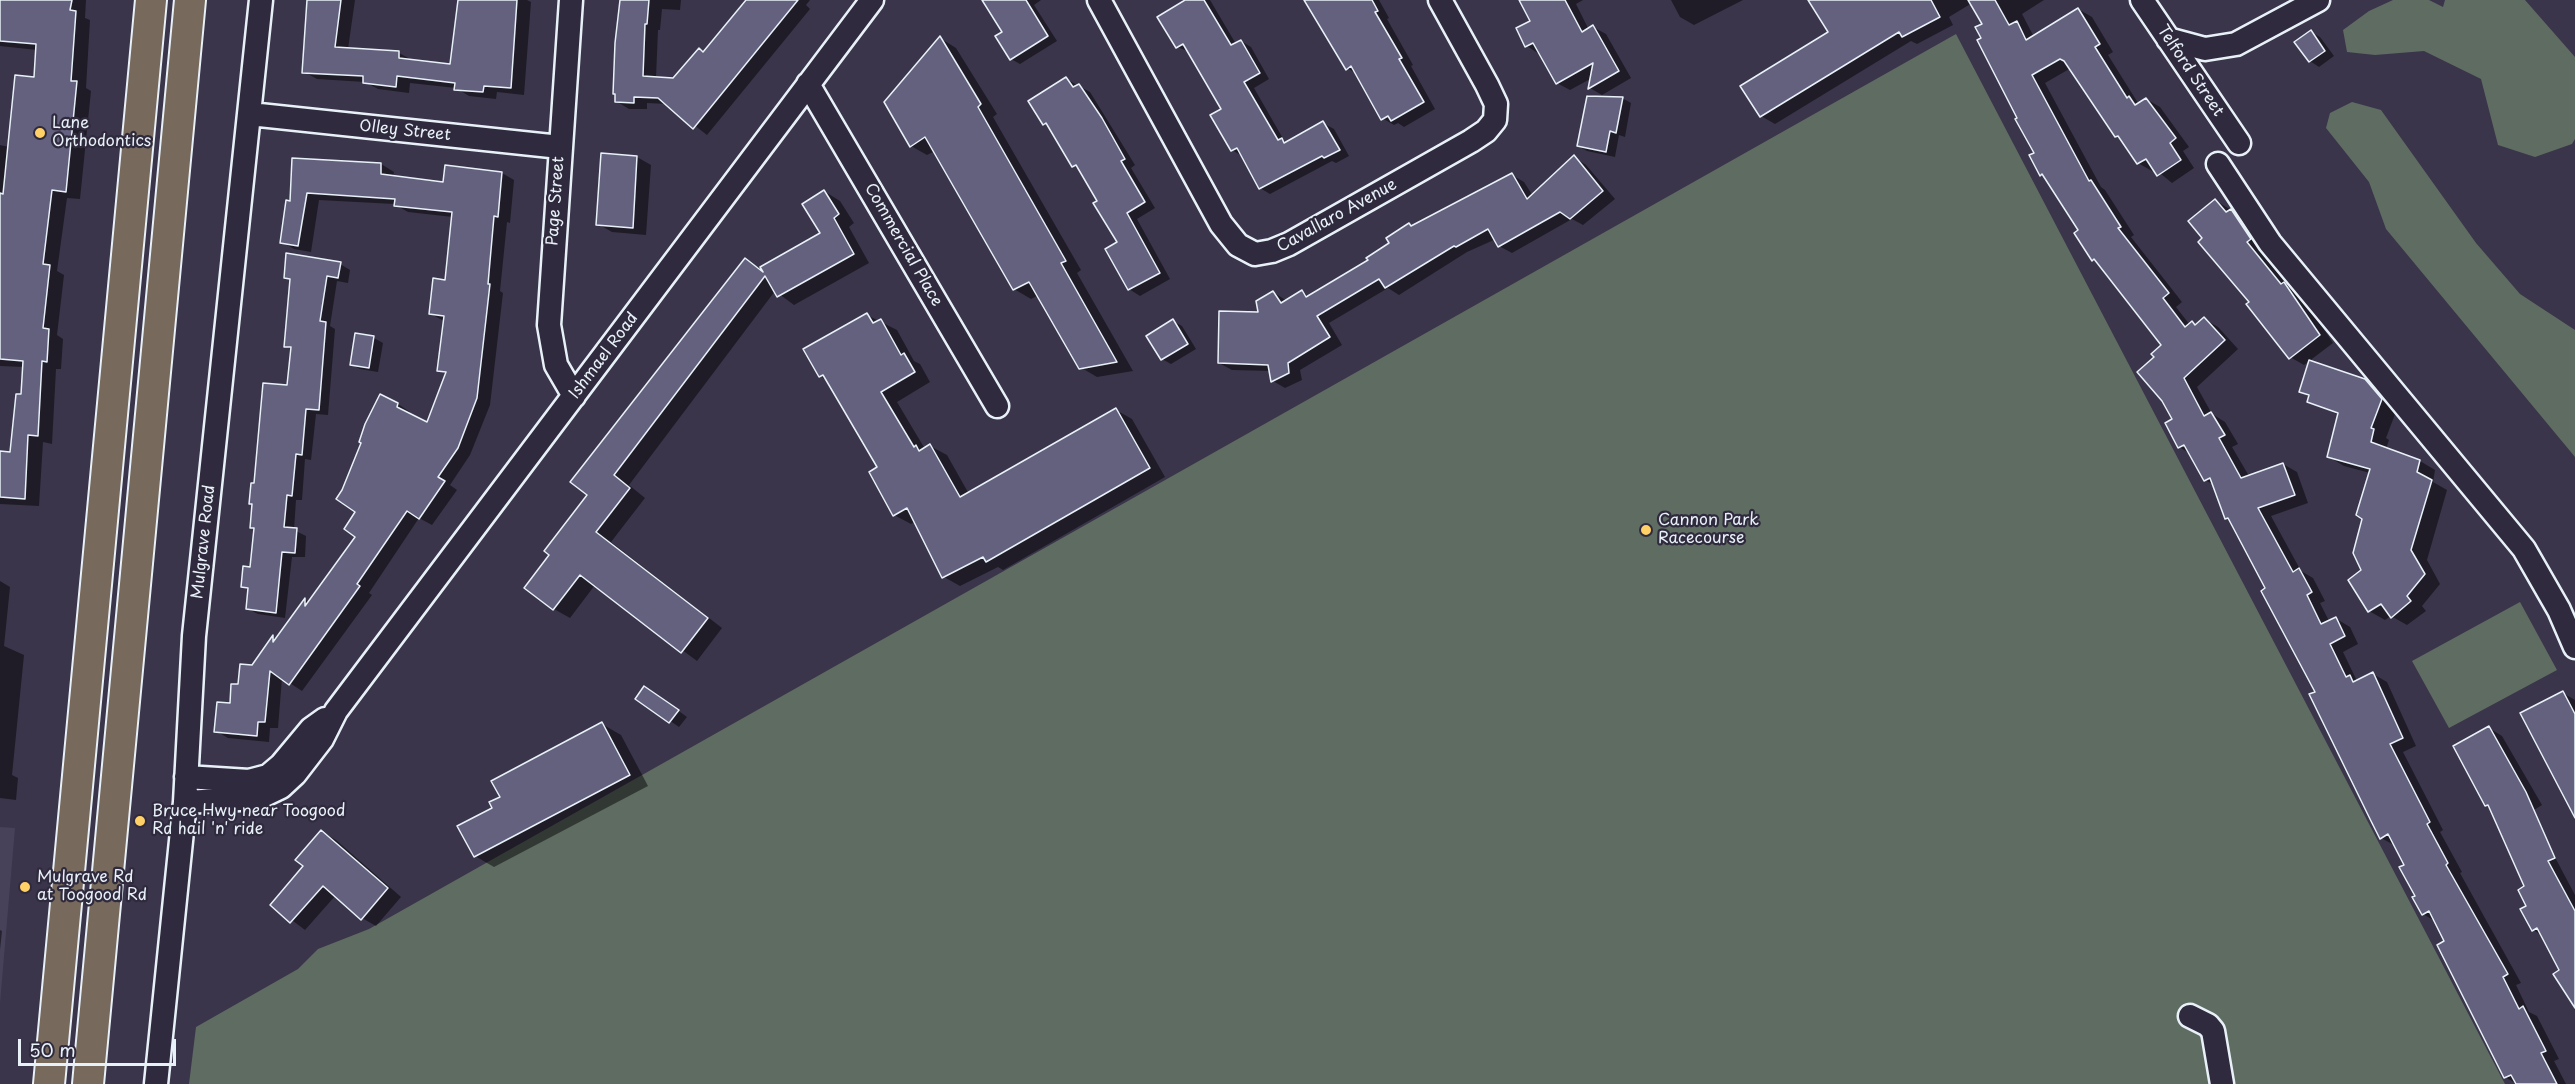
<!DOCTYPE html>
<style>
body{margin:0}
#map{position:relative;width:2575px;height:1084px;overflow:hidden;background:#3a354a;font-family:"Playpen Sans",sans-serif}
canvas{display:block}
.scale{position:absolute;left:18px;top:1039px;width:158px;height:27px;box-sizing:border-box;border:3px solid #e8f1f8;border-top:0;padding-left:8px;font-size:18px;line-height:21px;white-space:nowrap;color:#e8f1f8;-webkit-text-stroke:4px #2f2a3d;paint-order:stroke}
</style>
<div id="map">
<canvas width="2575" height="1084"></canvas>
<div class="scale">50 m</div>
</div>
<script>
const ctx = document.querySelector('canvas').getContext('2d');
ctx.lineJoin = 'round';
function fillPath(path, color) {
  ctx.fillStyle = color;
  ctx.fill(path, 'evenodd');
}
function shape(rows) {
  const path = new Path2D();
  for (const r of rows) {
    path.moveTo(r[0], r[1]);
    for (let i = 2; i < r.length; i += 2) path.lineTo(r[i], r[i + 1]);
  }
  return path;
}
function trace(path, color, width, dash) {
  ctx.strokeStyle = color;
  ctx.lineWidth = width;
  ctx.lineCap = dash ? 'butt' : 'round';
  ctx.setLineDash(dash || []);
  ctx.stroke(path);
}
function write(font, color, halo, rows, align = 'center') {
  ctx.font = font + ' "Playpen Sans",sans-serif';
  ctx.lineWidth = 4.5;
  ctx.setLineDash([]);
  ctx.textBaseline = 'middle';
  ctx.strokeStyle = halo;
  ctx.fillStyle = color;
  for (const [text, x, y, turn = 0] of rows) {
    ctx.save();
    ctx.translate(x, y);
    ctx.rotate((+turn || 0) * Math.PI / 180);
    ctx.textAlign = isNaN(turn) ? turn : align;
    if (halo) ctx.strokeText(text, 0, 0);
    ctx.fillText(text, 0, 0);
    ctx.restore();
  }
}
fillPath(shape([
 [0,827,15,828,0,1003]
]), '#47425a');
fillPath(shape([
 [2393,0,2429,0,2443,7,2445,0,2525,0,2575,57,2575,139,2572,144,2535,157,2498,145,2481,79,2424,51,2375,55,2347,52,2343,30,2369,11],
 [1956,34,2505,1084,189,1084,196,1027,298,969,318,949,369,929],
 [2352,102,2381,110,2476,243,2520,294,2575,330,2575,457,2386,229,2369,182,2326,128,2330,113],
 [2520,602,2557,670,2449,728,2412,661]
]), '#5f6c62');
fillPath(shape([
 [0,0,86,0,85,18,90,20,86,88,91,91,80,199,67,198,57,271,64,275,57,335,63,339,61,369,56,369,52,444,43,442,39,506,0,504,0,453,12,454,22,396,24,367,0,366,0,145,9,147,35,78,37,50,0,46],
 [310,0,355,0,348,49,399,53,412,60,452,65,459,0,527,0,531,2,524,95,497,92,496,99,469,96,456,88,410,83,409,93,378,89,365,82,317,79,304,72],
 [621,0,681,0,680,10,662,9,660,30,658,30,656,78,674,79,705,53,754,0,810,0,806,5,810,9,707,135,667,104,647,103,647,109,629,109,616,101,614,94],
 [984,0,1041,0,1034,5,1057,41,1020,64,1011,59,1004,33],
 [1188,0,1210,0,1236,44,1241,41,1251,47,1269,79,1254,88,1285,142,1287,143,1323,123,1334,129,1349,156,1336,163,1332,161,1270,194,1260,188,1242,156,1232,150,1223,109,1190,52,1177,47],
 [1308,0,1379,0,1389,18,1387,19,1413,65,1411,66,1435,109,1404,127,1398,123,1394,125,1382,118,1357,74,1347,68],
 [1521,0,1583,0,1576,4,1589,30,1593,27,1606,34,1631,78,1602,95,1590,88,1592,78,1570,90,1557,83,1539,54,1527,46,1532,22],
 [1671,0,1743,0,1694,25,1680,17],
 [1810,0,2044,0,2022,14,2034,37,2078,9,2092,17,2113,52,2108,55,2138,103,2146,99,2160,107,2189,147,2183,151,2194,168,2172,183,2155,169,2152,171,2138,163,2123,140,2116,136,2071,68,2045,83,2101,187,2105,190,2134,235,2131,237,2182,302,2176,307,2190,325,2196,326,2204,319,2218,327,2238,349,2197,387,2212,414,2225,422,2238,444,2232,447,2249,476,2283,464,2297,472,2308,503,2271,516,2301,571,2313,578,2325,601,2320,603,2329,621,2335,618,2350,627,2358,644,2343,652,2357,681,2373,674,2387,682,2416,746,2403,752,2443,830,2440,832,2462,872,2460,873,2521,983,2516,985,2529,1012,2537,1016,2559,1059,2554,1061,2566,1084,2517,1084,2505,1077,2446,942,2435,921,2423,914,2406,865,2396,846,2381,838,2267,589,2231,521,2226,518,2214,485,2205,480,2189,453,2179,447,2156,358,2163,345,2100,264,2093,260,2080,231,2045,177,2041,175,2036,154,1983,38,1984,25,1972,3,1949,17,1953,25,1917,44,1911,41,1775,124,1761,116,1830,33],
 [2311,32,2320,37,2334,56,2319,67,2310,61,2296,42],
 [940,38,956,48,997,114,993,117,1081,270,1077,273,1133,371,1097,377,1080,367,1039,295,1031,299,1014,289,935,151,927,155,911,146],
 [1066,79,1090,92,1135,165,1131,168,1155,208,1137,219,1170,279,1140,296,1129,289,1119,243,1099,202,1081,170,1073,166,1050,127,1044,124],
 [1622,98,1631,103,1625,137,1619,135,1615,157,1587,151,1578,146],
 [637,157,651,165,646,235,612,232,598,224],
 [1574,157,1586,165,1615,199,1583,225,1572,219,1512,253,1499,246,1496,239,1467,252,1399,295,1388,288,1329,323,1342,345,1300,370,1302,380,1285,388,1273,381,1271,371,1232,370,1219,363,1260,314,1273,292,1287,301,1302,292,1310,297,1370,261,1412,227,1512,175,1524,182,1533,196],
 [293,159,381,164,394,172,393,177,445,184,502,173,514,180,510,223,507,222,500,291,503,293,490,405,470,455,450,485,457,490,432,525,419,518,369,593,372,595,302,691,282,678,278,728,270,728,269,742,228,738,216,731,252,666,306,600,309,602,357,536,357,511,398,404,410,412,409,415,427,424,447,374,439,370,444,321,431,314,446,281,453,217,408,212,394,204,319,200,311,252,294,249,282,242,291,203],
 [824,191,840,201,854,223,849,227,869,263,794,305,775,291,629,485,645,498,611,542,722,628,697,661,595,585,570,618,554,609,526,587,551,555,745,260,760,268,822,233],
 [2216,201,2245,218,2264,248,2260,251,2289,287,2298,291,2333,343,2304,365,2290,357,2204,238],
 [340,264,350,270,348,283,337,281,330,326,335,329,328,415,316,414,311,460,305,459,302,500,296,500,294,530,306,536,305,557,292,557,285,618,258,614,248,609,250,591,243,587,252,568,256,529,252,527,254,505,250,503,288,387,293,350,286,346,292,280,286,277],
 [867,315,897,330,914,361,920,364,930,382,897,402,925,449,930,446,947,455,969,494,1116,410,1132,419,1165,477,1003,570,998,567,960,586,944,577,916,521,911,524,894,515,879,467,828,381,820,376],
 [1173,321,1182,326,1196,349,1171,364,1162,359],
 [356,335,374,338,383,343,378,372,360,369,351,364],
 [2365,380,2381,390,2397,409,2386,438,2389,440,2386,449,2420,461,2435,470,2433,482,2447,490,2427,560,2440,584,2422,606,2426,611,2407,625,2391,616,2385,620,2369,611,2364,519,2370,473,2344,466,2329,457,2339,415,2309,401,2310,397,2301,391],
 [0,581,10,587,4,646,24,655,12,775,18,778,16,800,0,798],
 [654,693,687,717,679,727,637,698],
 [2563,693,2575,700,2575,814],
 [602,724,621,735,648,786,494,867,475,856,502,797],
 [2489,728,2502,736,2542,805,2531,812,2575,895,2575,1005,2543,936,2533,930,2526,887,2491,808,2487,805],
 [322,832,336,840,401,897,376,926,362,918,336,895,305,930,272,905,305,866],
 [0,930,2,931,0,950]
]), '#0007');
const building = shape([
 [0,0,72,0,70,10,76,11,71,81,77,81,66,192,52,190,43,264,50,265,43,328,49,329,47,362,42,361,38,436,28,435,25,499,0,497,0,451,10,452,16,394,21,394,23,361,0,359,0,193,3,194,15,75,34,77,36,44,0,41,0,0],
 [307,0,341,0,335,47,399,51,399,58,450,64,458,0,517,0,511,88,484,86,483,92,454,90,455,83,397,76,396,87,363,83,363,76,302,73,307,0],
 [620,0,649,0,647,24,645,24,643,76,673,78,699,48,703,52,746,0,798,0,693,129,658,98,634,97,634,103,615,102,615,94,613,94,615,43,620,0],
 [982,0,1026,0,1048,36,1010,60,995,36,1002,32,982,0],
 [1185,0,1204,0,1231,45,1241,40,1260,73,1244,82,1278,140,1282,138,1284,143,1323,121,1340,150,1324,158,1322,156,1259,189,1237,148,1231,151,1210,115,1221,109,1183,44,1176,48,1157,17,1185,0],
 [1304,0,1372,0,1378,11,1375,12,1402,58,1399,59,1424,102,1391,121,1388,116,1381,120,1351,66,1346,70,1304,0],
 [1519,0,1565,0,1582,32,1593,25,1619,71,1588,89,1593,63,1556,84,1533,43,1525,47,1516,28,1530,21,1519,0],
 [1808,0,1931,0,1940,17,1902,37,1899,32,1760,117,1740,86,1828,32,1808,0],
 [1968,0,1995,0,2009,25,2017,21,2026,40,2078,8,2100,44,2095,47,2127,98,2129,96,2135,105,2146,98,2176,138,2170,143,2181,160,2157,176,2146,159,2137,164,2118,136,2115,137,2064,61,2060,59,2032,75,2089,181,2091,180,2121,227,2118,228,2169,293,2163,298,2185,327,2192,321,2195,325,2204,317,2225,340,2184,378,2204,416,2211,412,2225,435,2219,438,2241,478,2283,463,2295,495,2258,508,2293,572,2299,568,2312,592,2307,595,2321,624,2336,617,2345,636,2330,644,2346,677,2350,675,2353,682,2373,672,2403,738,2390,744,2430,822,2427,824,2448,863,2446,865,2508,974,2503,977,2519,1009,2523,1006,2546,1051,2541,1053,2557,1084,2516,1084,2511,1075,2504,1078,2437,945,2444,941,2429,911,2422,915,2412,897,2415,896,2399,867,2404,865,2388,834,2380,839,2371,821,2309,694,2315,692,2261,591,2265,588,2228,518,2225,519,2210,478,2204,481,2184,445,2178,448,2165,423,2172,419,2162,401,2137,372,2154,357,2151,354,2161,345,2094,259,2092,261,2074,233,2078,230,2042,174,2040,176,2029,155,2034,153,2015,119,2017,118,1977,40,1981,38,1975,27,1982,24,1968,0],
 [2311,30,2325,51,2309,62,2294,42,2311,30],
 [940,36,981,104,978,107,1066,261,1061,263,1117,362,1079,369,1029,282,1013,290,925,137,910,147,884,102,940,36],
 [1066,77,1073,87,1079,84,1102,118,1125,159,1121,161,1145,202,1127,213,1160,273,1128,290,1105,249,1117,242,1093,203,1097,201,1076,165,1072,167,1046,123,1043,125,1028,101,1066,77],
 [1587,96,1623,97,1616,133,1610,131,1606,152,1577,146,1587,96],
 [601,153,637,156,633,228,596,225,601,153],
 [1574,155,1603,191,1570,219,1560,212,1498,247,1488,229,1456,247,1454,246,1385,288,1379,279,1317,316,1330,337,1288,363,1289,373,1271,382,1268,365,1218,363,1219,311,1258,312,1256,301,1273,291,1281,303,1302,290,1306,297,1368,260,1366,258,1389,243,1386,238,1409,223,1411,226,1512,173,1527,199,1574,155],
 [292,158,381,163,381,174,443,182,445,165,502,172,498,217,494,216,488,284,490,284,477,398,458,448,438,477,445,481,419,519,407,511,357,584,360,586,289,685,270,671,265,722,258,722,257,736,214,732,217,702,230,703,231,684,238,684,240,664,252,665,273,635,273,642,305,598,305,606,355,537,344,529,355,512,336,499,342,490,361,443,359,442,365,424,380,394,398,403,397,407,427,422,446,372,437,371,444,316,429,314,433,278,445,280,452,212,394,206,395,199,307,193,298,246,280,243,286,200,290,201,292,158],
 [824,190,839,214,834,218,854,254,777,297,765,276,614,475,630,488,596,532,708,618,681,653,580,575,553,610,524,588,549,555,544,551,587,495,570,482,745,258,763,272,760,267,820,233,802,204,824,190],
 [2215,199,2226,212,2231,209,2251,239,2247,242,2281,284,2284,282,2320,335,2289,359,2246,304,2249,302,2198,242,2202,238,2188,221,2215,199],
 [286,253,341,262,338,278,327,276,320,321,326,322,319,410,306,409,302,455,296,454,292,496,287,495,284,527,297,528,295,553,282,552,276,613,246,609,248,588,241,587,243,566,250,567,254,528,250,528,252,504,249,504,251,483,254,483,263,383,287,385,291,347,284,347,290,279,284,278,286,253],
 [867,313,873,323,881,319,901,355,904,353,915,372,881,392,914,447,916,445,919,451,930,444,960,497,1116,408,1150,468,986,562,983,557,942,578,907,508,893,516,869,472,877,467,823,375,819,377,803,349,867,313],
 [1173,319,1188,344,1161,360,1146,336,1173,319],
 [355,333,374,336,369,368,350,365,355,333],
 [2309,360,2365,379,2382,399,2371,428,2374,429,2371,442,2420,460,2417,472,2432,480,2411,550,2425,574,2407,596,2411,601,2391,618,2381,604,2368,612,2348,580,2361,570,2353,553,2362,519,2356,515,2370,469,2327,457,2338,413,2307,402,2309,395,2299,392,2309,360],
 [644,686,679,710,669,723,635,699,644,686],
 [2563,691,2575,714,2575,818,2520,713,2563,691],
 [602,722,630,775,474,857,457,826,492,808,489,802,500,797,491,781,602,722],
 [2489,726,2526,792,2555,858,2548,861,2575,911,2575,1008,2553,974,2559,970,2537,928,2532,931,2520,909,2526,906,2518,890,2524,886,2488,805,2485,806,2453,746,2489,726],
 [321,830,388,888,361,920,323,886,290,923,270,905,303,866,295,860,321,830]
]);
fillPath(building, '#64617f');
trace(building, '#e8f1f8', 1.5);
const minor = shape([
 [571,0,549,325,556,365,574,396],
 [1099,0,1221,224,1238,245,1255,254,1272,251,1289,244,1471,141,1486,131,1495,120,1496,104,1487,85,1440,0],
 [2142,0,2239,143],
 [2168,39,2205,49,2236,44,2318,0],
 [808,84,997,406],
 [250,114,560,147],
 [2218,164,2270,243,2524,549,2559,610,2575,647],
 [186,777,249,781,268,776,281,765,311,729,325,719],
 [185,802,258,798,281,787,295,774,322,739,336,711,872,0],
 [2190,1016,2208,1025,2213,1031,2222,1084],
 [156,1084,185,802,194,636,261,0]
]);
const major = shape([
 [49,1084,151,0],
 [88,1084,190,0]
]);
trace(minor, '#e8f1f8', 27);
trace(major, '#e8f1f8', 34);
trace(minor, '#2f2a3d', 22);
trace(major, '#77695c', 30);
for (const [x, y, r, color] of [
 [40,133,6,"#ffd166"],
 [1646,530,6,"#ffd166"],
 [140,821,6,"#ffd166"],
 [25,887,6,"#ffd166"]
]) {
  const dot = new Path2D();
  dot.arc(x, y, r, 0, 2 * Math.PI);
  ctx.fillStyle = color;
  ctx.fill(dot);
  trace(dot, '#2f2a3d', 2);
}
write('16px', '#e8f1f8', '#2f2a3d', [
 ["Telford Street",2190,71,56],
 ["Olley Street",405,131,6],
 ["Page Street",556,201,-86],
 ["Cavallaro Avenue",1337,216,-29],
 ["Commercial Place",903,245,60],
 ["Ishmael Road",604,356,-53],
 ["Mulgrave Road",204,542,-84]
]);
write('16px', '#e8f1f8', '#2f2a3d', [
 ["Lane",52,124],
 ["Orthodontics",52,142],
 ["Cannon Park",1658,521],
 ["Racecourse",1658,539],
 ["Bruce Hwy near Toogood",152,812],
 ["Rd hail 'n' ride",152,830],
 ["Mulgrave Rd",37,878],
 ["at Toogood Rd",37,896]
], 'left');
</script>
